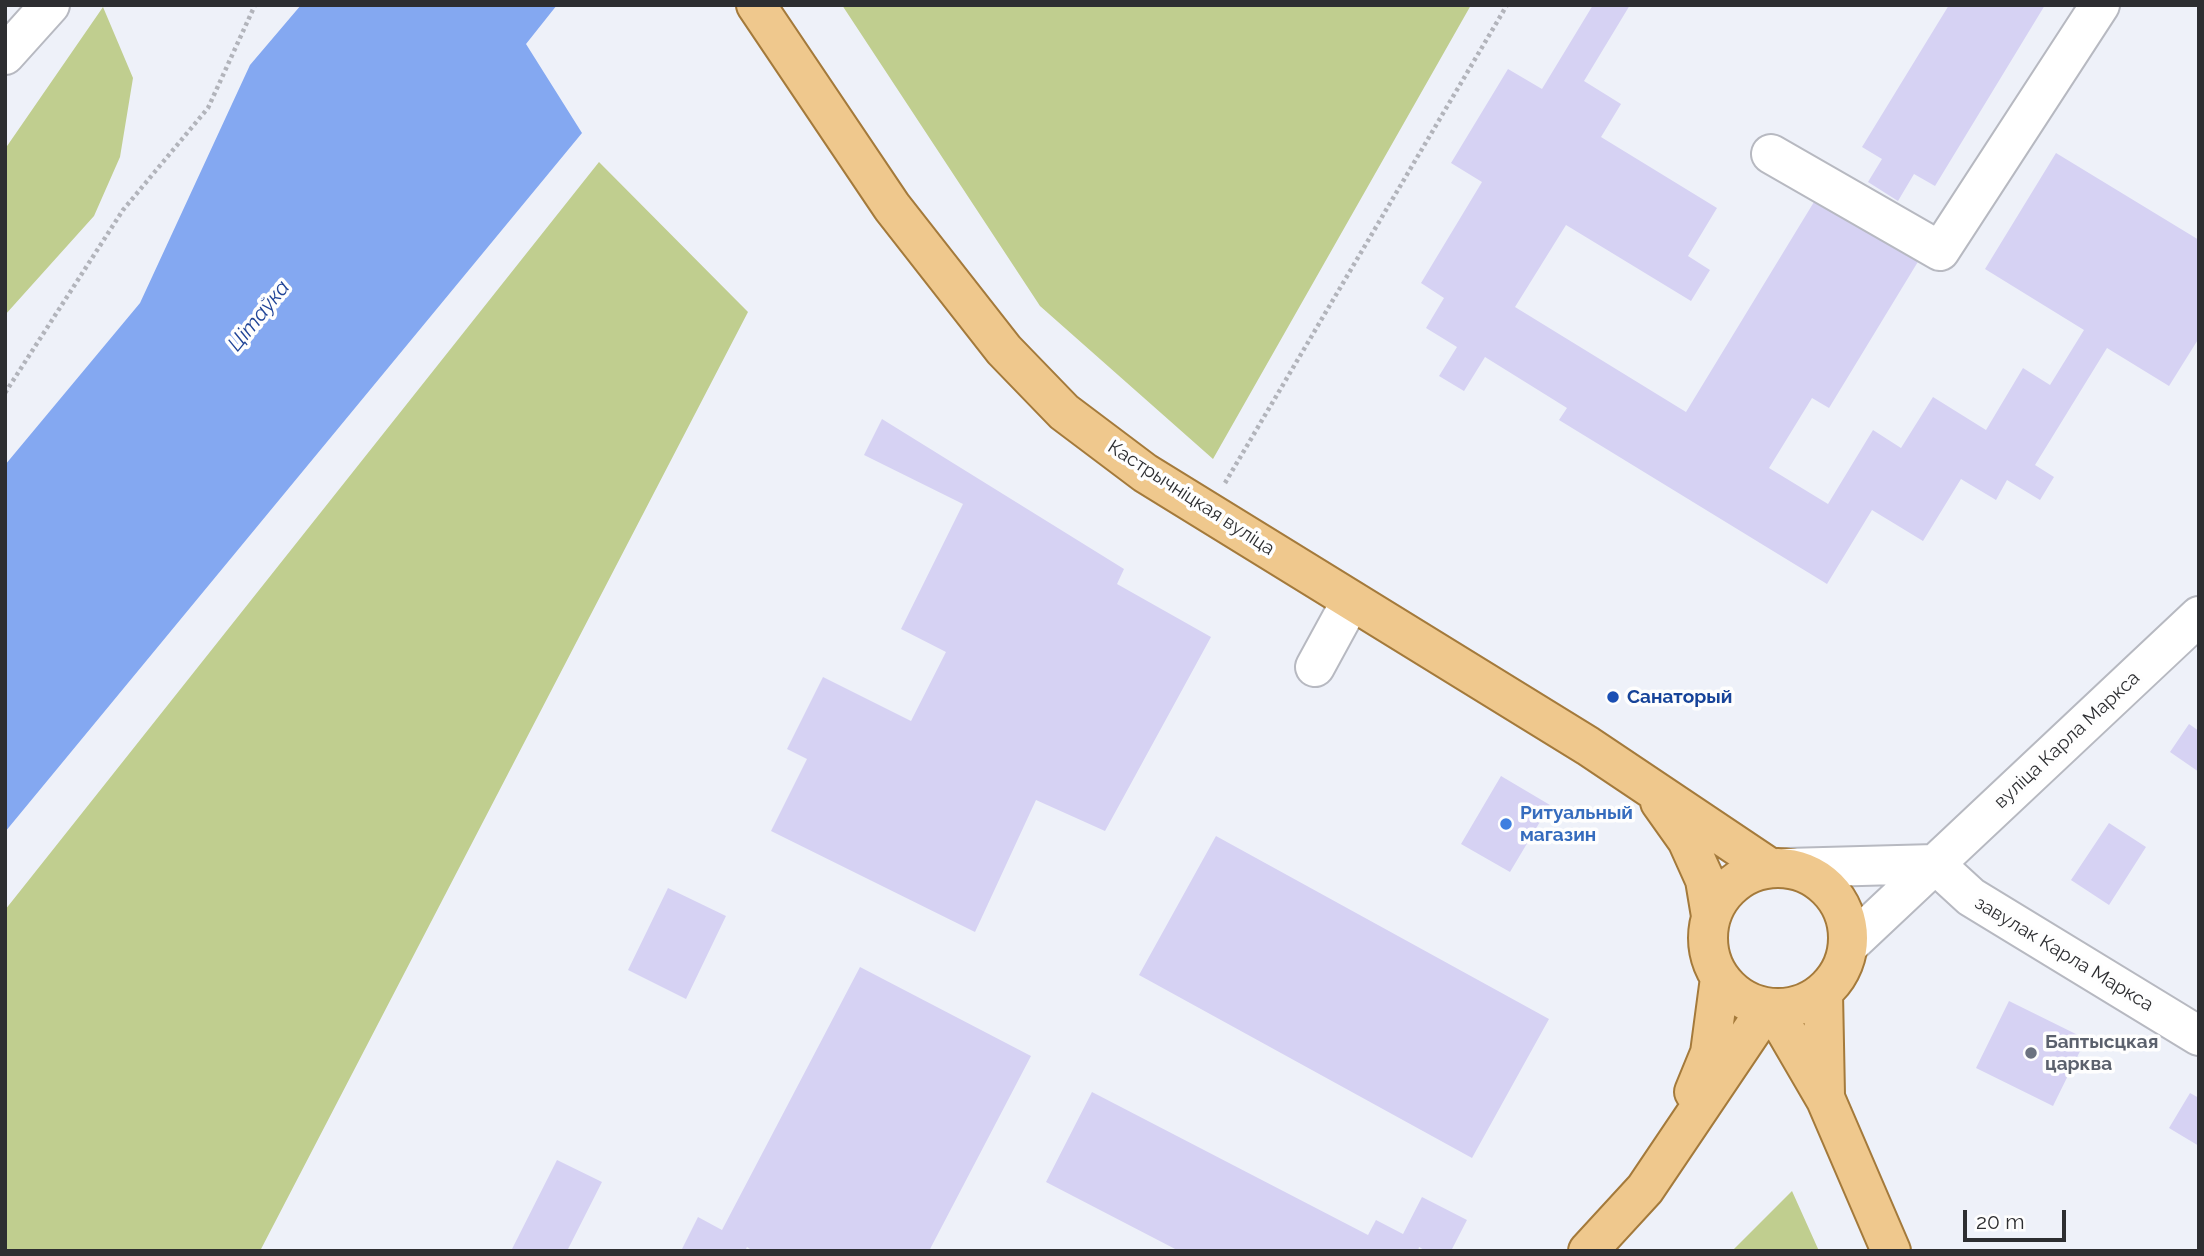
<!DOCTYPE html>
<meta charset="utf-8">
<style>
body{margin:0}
#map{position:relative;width:2204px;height:1256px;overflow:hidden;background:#eef1f9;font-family:Raleway,sans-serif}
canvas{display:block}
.frame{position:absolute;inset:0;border:7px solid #2d2e31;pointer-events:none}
.scale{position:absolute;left:1963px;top:1210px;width:103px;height:32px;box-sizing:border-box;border:4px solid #2d2e31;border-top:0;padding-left:9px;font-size:21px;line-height:24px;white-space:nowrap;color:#2d2e31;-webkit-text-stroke:5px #fefefe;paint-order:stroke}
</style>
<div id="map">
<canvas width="2204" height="1256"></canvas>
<div class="frame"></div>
<div class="scale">20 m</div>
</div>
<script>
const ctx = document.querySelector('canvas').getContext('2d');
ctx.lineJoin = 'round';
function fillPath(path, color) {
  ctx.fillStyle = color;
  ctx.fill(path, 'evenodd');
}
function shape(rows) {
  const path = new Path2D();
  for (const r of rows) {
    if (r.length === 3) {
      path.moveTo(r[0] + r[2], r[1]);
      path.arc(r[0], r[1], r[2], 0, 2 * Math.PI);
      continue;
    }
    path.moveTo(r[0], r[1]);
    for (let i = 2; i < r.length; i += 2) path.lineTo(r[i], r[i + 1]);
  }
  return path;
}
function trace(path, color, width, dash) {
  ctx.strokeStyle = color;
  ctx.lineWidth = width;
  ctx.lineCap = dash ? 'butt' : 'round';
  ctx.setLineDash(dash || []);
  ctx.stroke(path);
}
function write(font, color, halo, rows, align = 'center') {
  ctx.font = font + ' Raleway,sans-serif';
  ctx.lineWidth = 7;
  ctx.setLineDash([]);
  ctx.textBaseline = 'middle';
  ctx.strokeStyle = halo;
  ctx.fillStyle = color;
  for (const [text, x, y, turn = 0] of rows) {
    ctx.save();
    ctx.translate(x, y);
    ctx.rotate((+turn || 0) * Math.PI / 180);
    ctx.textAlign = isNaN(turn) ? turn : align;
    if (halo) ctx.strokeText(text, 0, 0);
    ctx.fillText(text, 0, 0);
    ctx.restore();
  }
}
fillPath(shape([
 [842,5,1471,5,1213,459,1040,306],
 [103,7,133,78,120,157,94,216,5,315,5,149],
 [599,162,748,312,260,1251,5,1251,5,910],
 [1792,1191,1819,1251,1732,1251]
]), '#c0ce8f');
fillPath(shape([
 [301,5,557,5,526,44,582,133,5,832,5,465,140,303,250,65]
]), '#84a8f1');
fillPath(shape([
 [1593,5,1630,5,1584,81,1621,104,1601,137,1717,208,1688,256,1710,270,1691,301,1566,225,1515,307,1686,412,1817,197,1919,260,1829,408,1812,398,1769,468,1828,504,1873,430,1901,448,1933,397,1986,430,2023,368,2050,385,2084,330,1985,269,2056,153,2199,240,2199,338,2169,386,2107,348,2035,465,2054,477,2040,500,2007,480,1996,500,1961,479,1923,541,1872,510,1827,584,1559,420,1567,408,1485,357,1464,391,1439,376,1457,347,1426,328,1444,298,1421,283,1482,182,1451,163,1508,69,1542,89],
 [1949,5,2045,5,1935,186,1914,174,1898,201,1868,182,1882,159,1862,147],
 [882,419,1124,569,1117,584,1211,637,1105,831,1036,800,975,932,771,831,807,759,787,749,823,677,911,721,946,652,901,629,963,504,864,455],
 [2189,724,2199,731,2199,772,2170,752],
 [1501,776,1550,805,1510,872,1461,844],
 [2109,823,2146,847,2109,905,2071,880],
 [1216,836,1549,1019,1472,1158,1139,975],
 [668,888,726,916,686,999,628,970],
 [860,967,1031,1056,929,1251,753,1251,747,1247,745,1251,681,1251,698,1217,722,1230],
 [2009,1001,2086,1039,2053,1106,1976,1068],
 [1092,1092,1368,1235,1376,1220,1403,1234,1422,1197,1467,1220,1451,1251,1426,1251,1419,1247,1418,1251,1179,1251,1046,1182],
 [2190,1093,2199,1098,2199,1146,2169,1128],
 [557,1160,602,1182,567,1251,511,1251]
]), '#d6d2f3');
const minor = shape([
 [5,55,50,5],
 [1771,154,1940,251,2100,5],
 [1315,667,1351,601],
 [1935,864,1971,897,2199,1036],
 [1787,868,1935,864],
 [1849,945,2199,616]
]);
const major = shape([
 [756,5,892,207,1004,350,1064,412,1145,473,1588,746,1770,868],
 [1660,802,1687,840,1705,880,1711,916],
 [1778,938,70],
 [1823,993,1825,1095],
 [1773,1009,1826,1100,1891,1251],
 [1694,1092,1710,1053,1720,978],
 [1588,1251,1645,1189,1767,1008]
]);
trace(minor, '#b7b9c1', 42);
trace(major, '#a47a3b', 42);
trace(shape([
 [5,393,123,210,208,108,255,5],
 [1225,483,1507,5]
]), '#b2b4bb', 4.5, [3.5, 3.5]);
trace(minor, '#fff', 38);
trace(major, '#efc88d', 38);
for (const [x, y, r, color] of [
 [1613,697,7,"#1a4fb4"],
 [1506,824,7,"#3f7fe0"],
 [2031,1053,7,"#6b7280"]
]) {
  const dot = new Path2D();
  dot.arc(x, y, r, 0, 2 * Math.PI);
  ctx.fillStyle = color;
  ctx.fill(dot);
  trace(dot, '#fefefe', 2.5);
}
write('19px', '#2d2e31', '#fefefe', [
 ["Кастрычніцкая вуліца",1191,498,33],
 ["вуліца Карла Маркса",2067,740,-43],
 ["завулак Карла Маркса",2064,954,31]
]);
write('bold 19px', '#164399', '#fefefe', [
 ["Санаторый",1627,697]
], 'left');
write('bold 19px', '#366cbe', '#fefefe', [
 ["Ритуальный",1520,813],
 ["магазин",1520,835]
], 'left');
write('bold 19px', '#5b616d', '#fefefe', [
 ["Баптысцкая",2045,1042],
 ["царква",2045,1064]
], 'left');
write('italic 21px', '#204497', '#fefefe', [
 ["Цітаўка",259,316,-51]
]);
</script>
